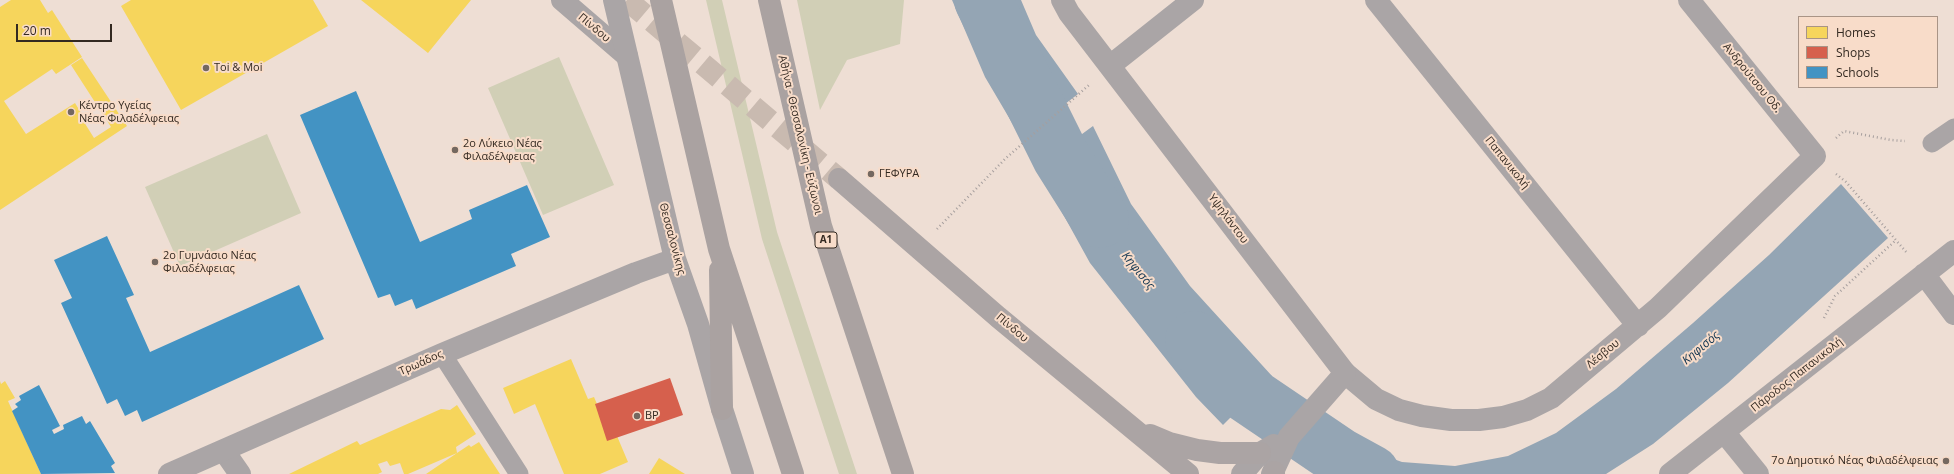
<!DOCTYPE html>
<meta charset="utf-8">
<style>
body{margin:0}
#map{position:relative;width:1954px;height:474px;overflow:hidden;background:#eeded4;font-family:"Open Sans",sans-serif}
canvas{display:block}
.legend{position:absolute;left:1798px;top:16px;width:140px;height:72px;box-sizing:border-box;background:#f8dcc9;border:1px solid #a99486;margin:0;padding:5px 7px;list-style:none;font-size:12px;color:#332921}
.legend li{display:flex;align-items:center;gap:8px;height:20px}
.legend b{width:20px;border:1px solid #a99486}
.scale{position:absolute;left:16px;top:24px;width:96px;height:18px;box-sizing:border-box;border:2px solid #332921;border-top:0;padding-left:5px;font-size:12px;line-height:14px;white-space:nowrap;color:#332921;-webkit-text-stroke:3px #f8dcc9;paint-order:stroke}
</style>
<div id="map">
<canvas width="1954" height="474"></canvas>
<ul class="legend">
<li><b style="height:11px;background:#f6d55c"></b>Homes</li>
<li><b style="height:11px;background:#d6604d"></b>Shops</li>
<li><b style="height:11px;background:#4393c3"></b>Schools</li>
</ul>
<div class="scale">20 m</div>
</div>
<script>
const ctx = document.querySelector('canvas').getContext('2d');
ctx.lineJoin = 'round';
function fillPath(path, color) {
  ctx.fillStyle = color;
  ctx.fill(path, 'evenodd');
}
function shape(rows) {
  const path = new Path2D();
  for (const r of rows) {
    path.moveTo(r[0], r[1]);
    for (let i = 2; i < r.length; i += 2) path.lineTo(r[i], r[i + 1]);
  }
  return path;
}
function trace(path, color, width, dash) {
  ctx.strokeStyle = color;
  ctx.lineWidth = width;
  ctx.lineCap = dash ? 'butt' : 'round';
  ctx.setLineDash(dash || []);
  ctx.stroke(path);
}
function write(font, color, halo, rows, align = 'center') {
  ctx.font = font + ' "Open Sans",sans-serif';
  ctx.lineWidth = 4;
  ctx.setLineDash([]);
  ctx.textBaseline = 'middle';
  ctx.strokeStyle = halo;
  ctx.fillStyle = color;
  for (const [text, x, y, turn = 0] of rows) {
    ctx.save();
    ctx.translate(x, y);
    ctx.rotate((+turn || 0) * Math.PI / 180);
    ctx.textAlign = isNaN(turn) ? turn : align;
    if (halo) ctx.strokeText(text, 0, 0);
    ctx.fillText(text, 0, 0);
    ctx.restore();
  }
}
fillPath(shape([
 [706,0,722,0,777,232,857,474,839,474,762,239],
 [797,0,904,0,900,44,847,60,820,110],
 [559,57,614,185,543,215,488,88],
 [267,134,301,213,180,266,145,187]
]), '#d1cfb6');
fillPath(shape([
 [952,0,1021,0,1036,35,1078,94,1021,138,985,77],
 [1093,126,1131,204,1190,286,1272,376,1223,425,1196,397,1090,263,1037,167],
 [1841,184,1888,238,1728,383,1653,444,1606,474,1322,474,1357,446,1402,462,1455,466,1508,456,1556,433,1616,389,1693,323,1769,255]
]), '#94a5b4');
fillPath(shape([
 [11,0,40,0,48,13,52,10,82,57,56,74,52,69,4,101,26,134,75,103,86,121,84,122,94,138,111,127,71,65,82,58,127,126,0,210,0,7],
 [131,0,313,0,328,26,181,110,121,6],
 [361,0,471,0,428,53],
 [571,359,588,399,594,397,612,439,617,436,628,462,600,474,564,474,535,404,514,414,503,388],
 [0,381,1,384,5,381,15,398,8,401,41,474,0,474],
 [457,405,476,434,456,447,457,453,469,445,471,447,479,442,500,474,426,474,457,453,408,474,404,474,400,463,390,466,387,461,378,464,382,472,378,474,289,474,357,441,360,445,441,409,450,410],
 [659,458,685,474,649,474]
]), '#f6d55c');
fillPath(shape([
 [670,378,683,415,607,441,595,404]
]), '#d6604d');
fillPath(shape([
 [356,91,420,242,472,219,469,210,527,185,550,237,511,254,516,266,416,309,412,299,395,306,390,294,378,298,300,115],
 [107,236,134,295,126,298,150,352,299,285,324,339,142,422,137,410,125,416,117,399,107,404,61,303,72,298,54,260],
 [39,385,60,426,52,430,54,434,64,429,63,425,82,416,86,424,90,421,115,463,111,466,115,473,41,474,12,411,18,407,15,404,21,400,19,396]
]), '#4393c3');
trace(shape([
 [983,0,1061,157,1100,219],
 [1194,340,1209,358,1244,392,1340,457,1371,474]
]), '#94a5b4', 58);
trace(shape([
 [627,0,839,179]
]), '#c9bab0', 22, [22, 11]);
trace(shape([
 [1836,138,1844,131,1891,140,1905,141],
 [1836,174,1846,182,1907,253],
 [937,229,1005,159,1089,85],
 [1824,318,1835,296,1896,240]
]), '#a69f9e', 2.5, [1, 3]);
trace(shape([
 [1932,143,1954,128],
 [442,354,519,474]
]), '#aaa5a6', 19);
trace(shape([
 [562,0,627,56],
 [1376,0,1638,326],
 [1111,65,1193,0],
 [1924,274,1954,314],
 [1345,373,1376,399,1399,410,1422,416,1451,420,1479,420,1503,417,1527,410,1551,398,1658,308,1815,156,1689,0],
 [1724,432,1758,474],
 [224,451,240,474],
 [1670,474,1954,251]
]), '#aaa5a6', 22);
trace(shape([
 [614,0,675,259,698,324,722,409,743,474],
 [1062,0,1069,13,1345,373,1289,437,1272,474],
 [169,474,442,354,636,273,675,259],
 [1242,474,1260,453,1274,445]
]), '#aaa5a6', 22);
trace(shape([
 [839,179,998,317,1188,474],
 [1150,435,1169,443,1197,450,1220,453,1260,453],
 [1274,472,1274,474]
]), '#aba4a4', 22);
trace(shape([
 [661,0,719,249,793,474],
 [769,0,821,226,903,474],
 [720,270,722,409]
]), '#aaa2a1', 22);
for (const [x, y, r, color] of [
 [206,68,4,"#746860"],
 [71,112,4,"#746860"],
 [455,150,4,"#746860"],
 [871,174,4,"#746860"],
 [155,262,4,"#746860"],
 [637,416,4,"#746860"],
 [1946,461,4,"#746860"]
]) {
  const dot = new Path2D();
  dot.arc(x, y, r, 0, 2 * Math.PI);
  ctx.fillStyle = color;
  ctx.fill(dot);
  trace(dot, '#f8dcc9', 1.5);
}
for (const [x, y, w] of [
 [826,240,22]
]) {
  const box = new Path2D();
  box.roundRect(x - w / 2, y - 8, w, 16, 3);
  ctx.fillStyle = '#f8dcc9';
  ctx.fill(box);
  trace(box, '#332921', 1);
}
write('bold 10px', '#332921', null, [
 ["Α1",826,240]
]);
write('11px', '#332921', '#f8dcc9', [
 ["Πίνδου",594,28,40],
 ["Ανδρούτσου Οδ.",1752,78,51],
 ["Αθήνα - Θεσσαλονίκη - Εύζωνοι",800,135,77],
 ["Παπανικολή",1507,163,51],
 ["Υψηλάντου",1228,219,53],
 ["Θεσσαλονίκης",672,239,75],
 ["Πίνδου",1012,328,40],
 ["Λέσβου",1603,354,-39],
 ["Τρωάδος",421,363,-24],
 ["Πάροδος Παπανικολή",1797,375,-38]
]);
write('11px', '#332921', '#f8dcc9', [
 ["Toi & Moi",214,68],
 ["Κέντρο Υγείας",79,106],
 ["Νέας Φιλαδέλφειας",79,119],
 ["2ο Λύκειο Νέας",463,144],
 ["Φιλαδέλφειας",463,157],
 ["ΓΕΦΥΡΑ",879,174],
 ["2ο Γυμνάσιο Νέας",163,256],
 ["Φιλαδέλφειας",163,269],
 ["BP",645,416],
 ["7ο Δημοτικό Νέας Φιλαδέλφειας",1938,461,"right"]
], 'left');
write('italic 12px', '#0c324f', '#f8dcc9', [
 ["Κηφισός",1138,271,51],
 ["Κηφισός",1701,348,-40]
]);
</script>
